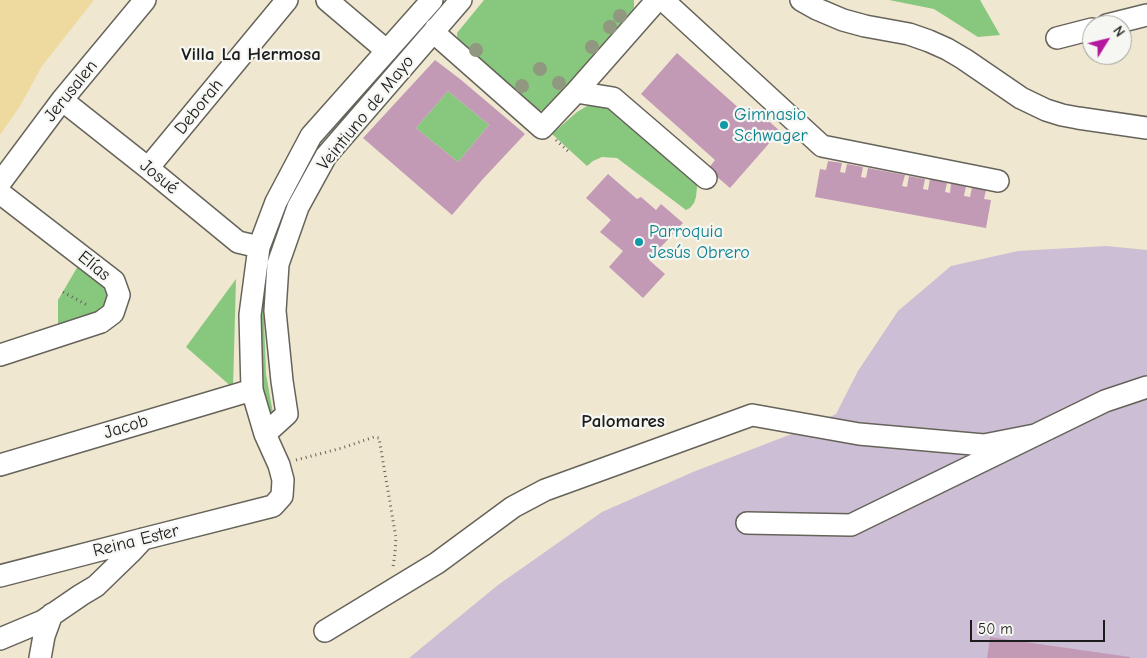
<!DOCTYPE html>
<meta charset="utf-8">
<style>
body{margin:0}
#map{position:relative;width:1147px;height:658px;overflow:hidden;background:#efe7cf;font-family:"Comic Neue",sans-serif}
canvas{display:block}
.north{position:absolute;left:1082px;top:15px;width:50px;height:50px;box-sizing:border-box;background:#f6f6f2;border:1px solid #9f9f9c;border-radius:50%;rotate:54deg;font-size:14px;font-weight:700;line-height:20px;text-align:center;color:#1c1c1c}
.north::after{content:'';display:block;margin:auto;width:18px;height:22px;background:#b5179e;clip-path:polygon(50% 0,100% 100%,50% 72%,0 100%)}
.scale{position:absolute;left:970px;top:620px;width:135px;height:22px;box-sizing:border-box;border:2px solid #1c1c1c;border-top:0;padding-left:6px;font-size:15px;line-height:18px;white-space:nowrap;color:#1c1c1c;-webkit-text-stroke:4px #f6f6f2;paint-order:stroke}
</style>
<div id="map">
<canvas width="1147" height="658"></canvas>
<div class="north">N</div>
<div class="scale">50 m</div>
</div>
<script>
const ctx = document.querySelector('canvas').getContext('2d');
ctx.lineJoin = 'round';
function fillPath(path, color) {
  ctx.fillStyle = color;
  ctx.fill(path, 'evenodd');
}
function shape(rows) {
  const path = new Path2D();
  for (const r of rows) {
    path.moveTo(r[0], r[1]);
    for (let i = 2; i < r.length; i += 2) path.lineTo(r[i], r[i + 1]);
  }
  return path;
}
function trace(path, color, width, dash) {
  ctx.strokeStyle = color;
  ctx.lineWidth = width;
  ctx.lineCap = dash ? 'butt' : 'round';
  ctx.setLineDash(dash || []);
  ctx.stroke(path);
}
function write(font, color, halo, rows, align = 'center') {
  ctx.font = font + ' "Comic Neue",sans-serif';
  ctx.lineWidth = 4.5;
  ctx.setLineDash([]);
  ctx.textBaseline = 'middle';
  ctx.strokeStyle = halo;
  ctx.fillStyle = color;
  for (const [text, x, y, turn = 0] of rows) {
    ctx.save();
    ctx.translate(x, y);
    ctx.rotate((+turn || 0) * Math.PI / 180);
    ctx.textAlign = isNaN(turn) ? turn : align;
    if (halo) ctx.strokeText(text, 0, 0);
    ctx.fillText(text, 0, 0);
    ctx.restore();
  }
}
fillPath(shape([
 [1106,246,1147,250,1147,658,409,658,498,585,602,512,693,472,802,430,836,414,858,371,898,311,951,266,1018,251]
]), '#ccbed4');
fillPath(shape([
 [484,0,634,0,634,8,545,110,531,112,458,48,457,33],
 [889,0,980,0,1000,35,978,37,934,9],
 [383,73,385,73,324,152,270,281,264,319,266,374,274,419,272,422,261,392,256,320,265,266,273,236,285,207,305,168,318,147],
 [448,91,489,125,458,162,416,128],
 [599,103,610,104,695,177,697,187,696,197,694,203,690,208,686,210,617,158,602,157,593,161,587,166,552,134,577,112,587,106],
 [78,266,107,287,111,298,108,309,58,333,58,300],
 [236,279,233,388,186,347]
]), '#88c77e');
fillPath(shape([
 [0,0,94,0,42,66,20,106,0,135]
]), '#eeda9e');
fillPath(shape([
 [677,53,750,118,757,111,780,131,730,188,708,169,715,160,641,94],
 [435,60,460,79,525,134,482,180,452,215,363,138],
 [448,91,489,125,458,162,416,128],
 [828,161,842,163,840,172,845,173,847,164,863,167,861,177,866,178,868,168,905,175,902,186,907,187,909,176,925,179,923,189,928,190,930,179,947,183,945,192,950,193,951,183,966,186,964,196,970,197,972,187,986,190,984,199,991,200,986,228,815,197,820,169,826,170],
 [608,174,637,199,641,197,656,210,661,204,683,223,649,260,665,274,643,298,609,267,623,251,600,232,611,220,586,198],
 [990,637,1130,657,1130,658,987,658]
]), '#c39ab6');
const minor = shape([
 [327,0,387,51],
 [663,0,822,146,998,181],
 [801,0,817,9,843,20,865,26,909,34,929,41,947,49,964,59,1021,98,1046,110,1062,115,1078,118,1147,128],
 [1107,25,1147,15],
 [435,29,440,38,542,128,576,92,657,0],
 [1057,38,1092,29],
 [576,92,613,98,706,178],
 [62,100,148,168,238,242,259,247],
 [148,168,287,0],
 [0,183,62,100,145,0],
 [0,193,114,281,119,295,113,313,101,322,0,355],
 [265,434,287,414,282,381,275,311,278,264,298,207,326,156,461,0],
 [0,465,252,390],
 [747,523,851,525,1105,401,1147,387],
 [0,576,143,539,273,506,282,496,283,480,279,465,265,434,252,390,250,315,259,247,276,202,311,136,432,0],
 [325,631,437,563,513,507,545,490,752,415,859,434,984,445,1035,435],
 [0,639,43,621,81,595,96,586,130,553,143,539],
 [40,658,44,636,52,614]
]);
trace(minor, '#66635b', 24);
trace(shape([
 [556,140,570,153],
 [63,292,89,306],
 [296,460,342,448,374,437,379,438,396,538,395,553,393,567]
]), '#66635b', 3, [1, 4]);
trace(minor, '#fff', 21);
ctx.fillStyle = '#90987f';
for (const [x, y] of [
 [620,16],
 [610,27],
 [592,47],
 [476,50],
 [540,69],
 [559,83],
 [522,86]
]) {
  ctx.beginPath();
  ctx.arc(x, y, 7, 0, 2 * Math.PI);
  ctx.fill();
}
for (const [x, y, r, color] of [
 [724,125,5,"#0f9aa8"],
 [639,242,5,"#0f9aa8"]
]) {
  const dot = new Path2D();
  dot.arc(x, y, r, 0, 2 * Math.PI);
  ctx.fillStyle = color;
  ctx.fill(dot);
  trace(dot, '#f6f6f2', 2);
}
write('18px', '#1c1c1c', '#f6f6f2', [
 ["Jerusalen",71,91,-51],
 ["Deborah",199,107,-51],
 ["Veintiuno de Mayo",366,113,-51],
 ["Josué",159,177,39],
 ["Elías",94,266,39],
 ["Jacob",126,427,-17],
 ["Reina Ester",136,541,-14]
]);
write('18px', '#0d838f', '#f6f6f2', [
 ["Gimnasio",734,115],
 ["Schwager",734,136],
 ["Parroquia",649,232],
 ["Jesús Obrero",649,253]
], 'left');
write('bold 19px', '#1c1c1c', '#f6f6f2', [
 ["Villa La Hermosa",251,55],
 ["Palomares",623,422]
]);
</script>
